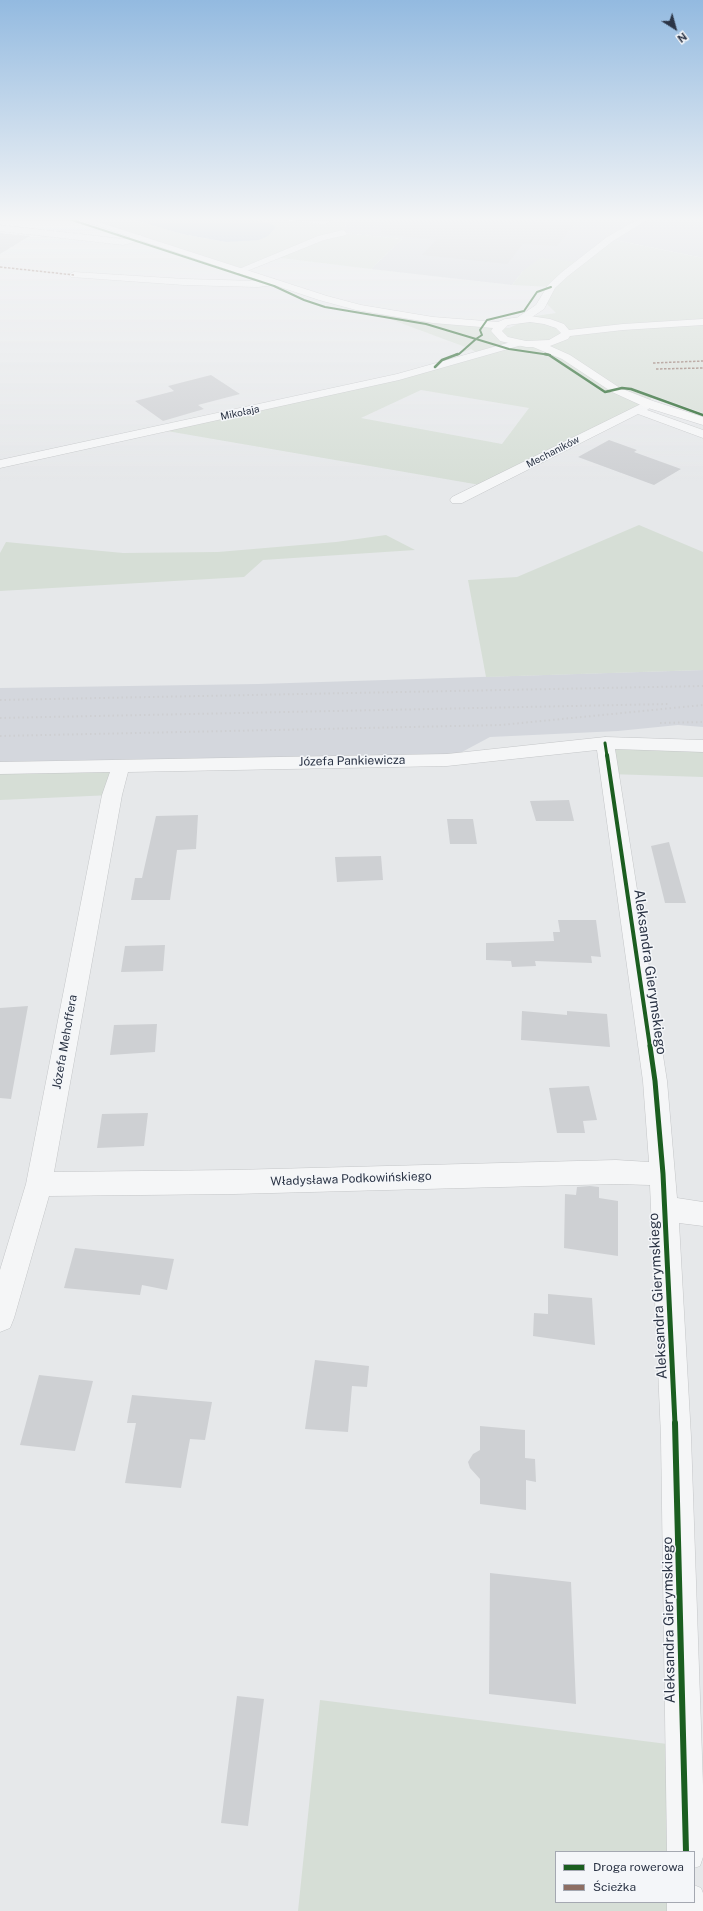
<!DOCTYPE html>
<meta charset="utf-8">
<style>
body{margin:0}
#map{position:relative;width:703px;height:1911px;overflow:hidden;background:#e6e8ea;font-family:"Public Sans",sans-serif}
canvas{display:block}
.legend{position:absolute;left:555px;top:1851px;width:140px;height:52px;box-sizing:border-box;background:#f4f6f9;border:1px solid #a4a8b1;margin:0;padding:5px 7px;list-style:none;font-size:12px;color:#2b3445}
.legend li{display:flex;align-items:center;gap:8px;height:20px}
.legend b{width:20px;border:1px solid #a4a8b1}
.north{position:absolute;left:655px;top:8px;width:40px;height:40px;-webkit-text-stroke:3px #f4f6f9;paint-order:stroke;rotate:143deg;font-size:11px;font-weight:700;line-height:16px;text-align:center;color:#2b3445}
.north::after{content:'';display:block;margin:auto;width:14px;height:18px;background:#2b3445;clip-path:polygon(50% 0,100% 100%,50% 72%,0 100%)}
</style>
<div id="map">
<canvas width="703" height="1911"></canvas>
<ul class="legend">
<li><b style="height:5px;background:#1b5e20"></b>Droga rowerowa</li>
<li><b style="height:5px;background:#8d6e63"></b>Ścieżka</li>
</ul>
<div class="north">N</div>
</div>
<script>
const ctx = document.querySelector('canvas').getContext('2d');
ctx.lineJoin = 'round';
function fillPath(path, color) {
  ctx.fillStyle = color;
  ctx.fill(path, 'evenodd');
}
function shape(rows) {
  const path = new Path2D();
  for (const r of rows) {
    path.moveTo(r[0], r[1]);
    for (let i = 2; i < r.length; i += 2) path.lineTo(r[i], r[i + 1]);
  }
  return path;
}
function trace(path, color, width, dash) {
  ctx.strokeStyle = color;
  ctx.lineWidth = width;
  ctx.lineCap = dash ? 'butt' : 'round';
  ctx.setLineDash(dash || []);
  ctx.stroke(path);
}
function write(font, color, halo, rows, align = 'center') {
  ctx.font = font + ' "Public Sans",sans-serif';
  ctx.lineWidth = 3;
  ctx.setLineDash([]);
  ctx.textBaseline = 'middle';
  ctx.strokeStyle = halo;
  ctx.fillStyle = color;
  for (const [text, x, y, turn = 0] of rows) {
    ctx.save();
    ctx.translate(x, y);
    ctx.rotate((+turn || 0) * Math.PI / 180);
    ctx.textAlign = isNaN(turn) ? turn : align;
    if (halo) ctx.strokeText(text, 0, 0);
    ctx.fillText(text, 0, 0);
    ctx.restore();
  }
}
fillPath(shape([
 [348,220,703,220,703,258,610,239,580,262,523,271,512,285,371,269,402,239,343,233],
 [703,670,703,727,678,725,618,731,490,737,447,760,0,768,0,688,258,684]
]), '#d4d7dd');
fillPath(shape([
 [84,220,135,220,182,234,226,242,252,220,233,220,285,220,325,224,331,220,348,220,343,233,402,239,371,269,272,257,239,271],
 [610,239,703,258,703,413,652,395,649,404,486,486,161,430,399,377,477,353,471,349,461,353,468,348,360,308,433,320,509,328,535,316,556,313,543,300,550,287,512,285,523,271,540,258,580,262],
 [421,390,529,408,502,444,361,418],
 [639,525,703,552,703,670,486,677,468,580,517,577],
 [386,535,415,550,263,560,244,577,0,591,0,553,6,542,123,553,218,552,336,542],
 [605,743,703,746,703,777,609,774],
 [121,765,112,795,0,800,0,768],
 [320,1700,683,1746,686,1852,556,1852,556,1902,687,1902,687,1911,298,1911]
]), '#d6ded6');
fillPath(shape([
 [135,220,252,220,264,222,274,225,275,228,268,236,259,240,226,242,182,234]
]), '#b4c4d5');
fillPath(shape([
 [382,220,517,220,573,226,557,246,523,244,507,264,422,255,436,240,381,234],
 [0,233,30,236,0,254],
 [211,375,240,394,198,405,204,409,163,421,135,401,174,391,168,386],
 [609,440,637,450,634,452,681,469,654,485,578,457],
 [569,800,574,821,536,821,530,801],
 [198,815,196,849,177,850,170,900,131,900,135,878,142,878,156,816],
 [447,819,473,819,477,844,450,844],
 [669,842,686,903,665,903,651,846],
 [381,856,383,880,337,882,335,857],
 [558,920,596,920,601,957,591,956,592,963,535,961,536,966,512,967,511,961,486,960,486,943,554,941,553,932,560,932],
 [165,945,163,971,121,972,125,946],
 [28,1006,11,1099,0,1098,0,1008],
 [522,1011,567,1015,567,1011,607,1014,610,1047,521,1040],
 [157,1024,155,1052,110,1055,114,1025],
 [589,1086,597,1120,583,1121,585,1133,557,1133,549,1088],
 [148,1113,144,1146,97,1148,102,1114],
 [590,1186,599,1187,599,1198,618,1201,618,1256,564,1248,565,1194,576,1195,577,1187],
 [75,1248,174,1259,167,1290,142,1285,140,1295,64,1288],
 [548,1294,592,1298,595,1345,533,1336,534,1313,548,1314],
 [315,1360,369,1366,367,1387,352,1386,348,1432,305,1429],
 [39,1375,93,1381,75,1451,20,1445],
 [132,1395,212,1402,205,1440,190,1439,181,1488,125,1483,136,1423,127,1423],
 [480,1426,525,1430,525,1458,535,1459,536,1482,526,1480,526,1510,480,1504,480,1479,470,1468,468,1462,473,1454,480,1450],
 [490,1573,571,1582,576,1704,489,1694],
 [237,1696,264,1699,248,1826,221,1823]
]), '#ced0d3');
const street = shape([
 [637,220,647,220,613,241,568,276,555,288,544,309,526,321,518,321,517,319,518,317,536,305,548,285,562,272,607,237,637,220],
 [0,225,123,239,140,235,144,238,143,240,123,245,0,231,0,225],
 [343,230,347,233,346,235,324,240,242,273,236,273,234,271,318,236,343,230],
 [74,272,184,279,258,281,274,279,279,282,274,285,258,287,184,285,71,277,69,275,71,273,74,272],
 [518,340,522,341,523,343,522,345,399,380,0,468,0,460,397,374,518,340],
 [649,400,655,404,647,410,703,430,703,438,638,414,462,503,452,503,450,500,452,497,649,400],
 [605,737,703,740,703,752,615,749,667,1081,677,1198,703,1202,703,1226,679,1223,691,1437,703,1785,703,1857,700,1866,694,1868,694,1852,667,1852,661,1437,650,1185,616,1184,234,1194,49,1196,14,1318,10,1328,0,1332,0,1270,26,1184,102,795,110,772,0,774,0,762,447,754,605,737],
 [597,750,643,1081,649,1162,616,1160,234,1170,54,1172,122,795,128,772,447,766,597,750],
 [694,1885,701,1888,703,1893,703,1911,667,1911,667,1902,694,1902,694,1885]
]);
const secondary = shape([
 [80,220,92,220,327,296,361,305,433,317,498,322,505,319,530,316,550,319,564,324,569,330,623,324,703,319,703,325,623,330,570,336,568,339,550,346,570,355,620,388,653,401,703,417,703,425,645,407,612,392,562,359,533,347,526,347,500,341,491,331,493,328,433,323,356,310,319,300,80,220],
 [530,322,544,324,556,328,561,333,549,340,526,341,508,337,502,331,508,325,530,322]
]);
trace(street, '#c4c6c8', 1);
trace(secondary, '#c4c6c8', 1);
fillPath(street, '#f5f6f7');
fillPath(secondary, '#f8f8f8');
trace(shape([
 [0,700,703,686],
 [0,718,668,704],
 [660,723,703,722],
 [0,736,501,725,703,705]
]), '#cecfd2', 2, [1.5, 3]);
trace(shape([
 [0,267,74,275],
 [653,363,703,361],
 [656,369,703,368]
]), '#8d6e63', 1.5, [2.5, 1.5]);
trace(shape([
 [72,220,274,286,304,300,325,307,426,324,476,339,459,354,455,355],
 [550,355,509,349,476,339,482,335,480,330,487,320,524,311,537,292,551,287]
]), '#1b5e20', 2);
trace(shape([
 [545,354,549,355,605,392,610,391],
 [435,367,442,360,458,354],
 [605,392,622,388,631,389,703,415]
]), '#1b5e20', 2.5);
trace(shape([
 [605,743,607,756]
]), '#1b5e20', 3);
trace(shape([
 [607,755,650,1047]
]), '#1b5e20', 4);
trace(shape([
 [650,1046,655,1081,663,1174,675,1424]
]), '#1b5e20', 5);
trace(shape([
 [675,1423,686,1852]
]), '#1b5e20', 6);
const sky = ctx.createLinearGradient(0, 0, 0, 487);
sky.addColorStop(0, '#93bae0');
sky.addColorStop(0.45, '#f4f5f6');
sky.addColorStop(1, '#f4f5f600');
ctx.fillStyle = sky;
ctx.fillRect(0, 0, 703, 487);
write('10px', '#2b3445', '#f4f6f9', [
 ["Mikołaja",240,413,-12],
 ["Mechaników",553,452,-27]
]);
write('12px', '#2b3445', '#f4f6f9', [
 ["Józefa Pankiewicza",352,761,-1],
 ["Józefa Mehoffera",65,1042,-80],
 ["Władysława Podkowińskiego",351,1179,-2]
]);
write('14px', '#2b3445', '#f4f6f9', [
 ["Aleksandra Gierymskiego",650,972,82],
 ["Aleksandra Gierymskiego",658,1296,-93],
 ["Aleksandra Gierymskiego",669,1620,-91]
]);
</script>
